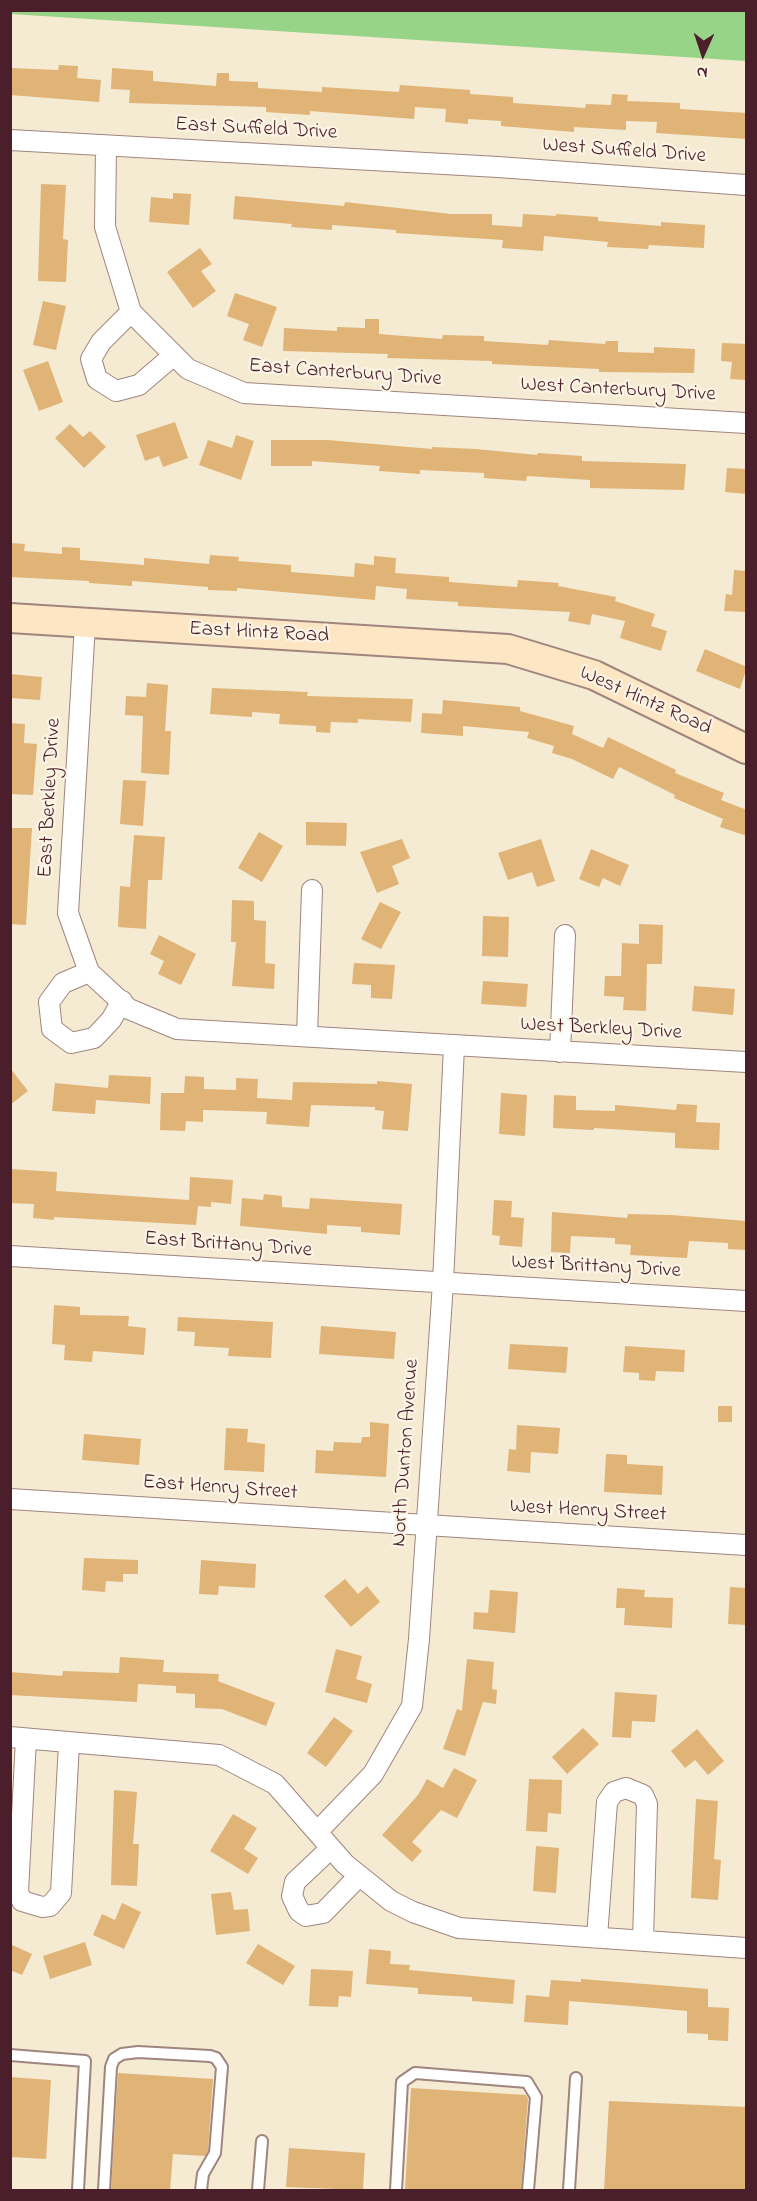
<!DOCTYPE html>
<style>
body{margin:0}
#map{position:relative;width:757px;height:2201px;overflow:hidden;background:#f5ebd3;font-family:"Indie Flower",sans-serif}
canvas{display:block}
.frame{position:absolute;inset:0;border:12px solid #4a1f2b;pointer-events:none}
.north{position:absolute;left:673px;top:24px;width:60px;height:60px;-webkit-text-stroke:4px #fcf5e5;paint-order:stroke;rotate:183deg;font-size:16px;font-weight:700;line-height:24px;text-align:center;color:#4a1f2b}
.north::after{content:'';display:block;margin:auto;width:21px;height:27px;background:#4a1f2b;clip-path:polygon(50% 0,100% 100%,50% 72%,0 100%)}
</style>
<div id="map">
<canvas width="757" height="2201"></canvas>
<div class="frame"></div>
<div class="north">N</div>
</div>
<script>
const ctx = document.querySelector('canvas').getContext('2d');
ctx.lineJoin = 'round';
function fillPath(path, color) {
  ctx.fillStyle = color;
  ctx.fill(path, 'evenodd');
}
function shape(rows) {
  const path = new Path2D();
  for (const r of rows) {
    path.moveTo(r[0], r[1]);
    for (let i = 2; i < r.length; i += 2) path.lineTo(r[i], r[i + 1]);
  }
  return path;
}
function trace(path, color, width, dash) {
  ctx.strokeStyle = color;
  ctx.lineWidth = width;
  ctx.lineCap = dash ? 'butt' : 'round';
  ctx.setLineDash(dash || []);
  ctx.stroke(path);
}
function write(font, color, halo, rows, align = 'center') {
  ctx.font = font + ' "Indie Flower",sans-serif';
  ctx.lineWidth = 4.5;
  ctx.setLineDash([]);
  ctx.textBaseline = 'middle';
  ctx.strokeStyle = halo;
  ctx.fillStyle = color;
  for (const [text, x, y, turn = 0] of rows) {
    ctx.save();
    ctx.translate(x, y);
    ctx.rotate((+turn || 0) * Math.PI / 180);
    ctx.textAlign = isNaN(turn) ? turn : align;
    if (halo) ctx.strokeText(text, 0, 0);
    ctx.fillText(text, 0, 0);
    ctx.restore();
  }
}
fillPath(shape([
 [10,11,746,11,746,61,11,14]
]), '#98d488');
fillPath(shape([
 [59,65,78,66,77,78,101,80,99,102,10,95,10,68,58,70],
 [112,68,153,71,153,81,216,86,217,73,229,73,229,81,258,82,258,88,322,92,322,87,399,92,400,85,470,90,470,94,513,97,513,103,585,108,586,104,611,105,612,94,628,95,627,101,680,103,680,109,747,113,747,139,656,133,657,122,626,121,626,130,574,127,574,132,501,126,501,121,468,119,468,124,445,122,446,109,415,107,414,119,310,111,310,115,266,112,266,107,129,103,130,90,111,89],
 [41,184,66,185,63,239,68,240,66,282,38,281],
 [173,193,191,194,189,225,149,222,151,197,173,199],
 [235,196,344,206,345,202,451,214,492,214,492,225,522,227,523,214,556,216,556,214,598,217,598,221,661,226,661,222,705,225,704,248,649,245,648,249,607,247,608,242,544,236,543,251,502,248,503,240,396,233,396,230,332,225,332,230,291,227,292,224,233,219],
 [200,248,212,264,201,271,216,291,193,308,167,272],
 [235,293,277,307,262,347,243,340,249,324,227,316],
 [43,301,66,306,56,350,33,345],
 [365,319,379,319,379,334,442,339,443,335,484,336,484,341,548,345,549,340,605,344,606,341,618,341,618,352,654,353,654,347,695,349,694,373,599,372,599,369,492,364,492,361,387,358,388,354,283,351,284,328,337,331,337,327,365,328],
 [722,343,747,344,747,380,730,379,732,362,721,361],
 [48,361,63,402,39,411,23,370],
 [175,422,188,458,163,467,159,456,145,461,136,435],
 [70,424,83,437,90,431,106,447,84,468,55,438],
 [236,435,254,441,241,480,199,465,208,440,232,448],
 [271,440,327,440,432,449,432,447,476,449,537,455,538,453,582,456,582,461,686,464,684,490,590,488,590,480,527,476,526,481,484,478,484,473,420,470,420,474,379,471,380,466,312,461,312,466,271,466],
 [727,468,747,469,747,494,725,492],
 [10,543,25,544,24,551,62,554,62,547,80,548,80,560,144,565,144,558,209,564,210,555,239,557,238,561,291,565,291,572,354,577,355,563,374,565,374,556,396,558,395,573,449,577,449,582,517,587,518,580,559,583,558,586,616,597,615,601,655,614,651,626,667,631,661,651,620,638,625,621,592,614,590,625,568,621,570,612,458,606,458,602,406,599,407,589,376,586,375,600,237,588,237,591,208,590,208,587,132,581,132,586,89,583,89,581,10,577],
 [734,570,747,571,747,612,724,611,726,594,732,595],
 [705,649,747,667,740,689,696,671],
 [10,674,42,677,40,700,10,698],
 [147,683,168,685,165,731,171,731,169,775,141,773,143,716,125,715,126,696,146,697],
 [212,688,308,692,307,696,413,699,411,722,358,719,358,723,331,722,330,733,316,732,316,726,279,724,280,714,252,712,252,717,210,714],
 [443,700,520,707,520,711,574,726,572,734,603,748,608,737,676,770,675,773,724,793,721,800,747,810,747,836,720,827,723,819,674,798,675,795,619,767,613,779,572,759,552,753,554,746,527,738,529,732,463,726,463,736,421,733,422,713,442,714],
 [10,723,25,724,24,743,37,744,33,795,10,794],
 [123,780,146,781,143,826,120,824],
 [306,822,347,823,346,846,306,845],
 [10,828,32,828,26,925,10,924],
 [259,832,283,846,262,882,238,868],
 [134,835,165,837,162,880,148,880,146,929,118,927,120,886,130,887],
 [402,839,410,858,392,866,399,884,377,893,360,852],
 [541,839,555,881,537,887,532,872,508,880,498,853],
 [591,849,629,865,620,886,603,878,599,887,579,879],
 [232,900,254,901,254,920,266,921,265,963,275,964,274,989,232,986,236,942,231,942],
 [380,902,401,912,381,949,361,939],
 [483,916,509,917,508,957,482,956],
 [639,924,663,925,662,964,647,964,646,1011,623,1010,624,997,604,996,605,976,621,976,622,943,639,944],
 [159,935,196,954,181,985,158,974,164,961,150,954],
 [354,963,395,965,392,999,371,998,371,985,352,984],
 [483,981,528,984,526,1007,481,1004],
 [694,986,735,989,733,1015,692,1011],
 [10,1068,28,1091,10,1105],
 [109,1075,151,1077,150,1104,96,1100,95,1114,52,1111,55,1083,108,1088],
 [185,1076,204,1077,204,1089,236,1090,236,1078,258,1079,257,1098,292,1100,293,1082,377,1084,377,1081,412,1084,408,1131,382,1129,384,1111,375,1110,375,1107,311,1105,309,1127,266,1124,267,1112,203,1110,203,1122,186,1121,185,1131,160,1130,161,1093,184,1093],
 [501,1093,527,1095,525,1136,499,1134],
 [554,1095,576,1096,576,1110,615,1111,615,1105,676,1110,677,1104,697,1105,696,1122,720,1123,719,1150,675,1148,675,1133,594,1128,594,1130,553,1128],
 [10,1169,57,1172,56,1191,189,1200,190,1177,233,1180,231,1204,211,1202,211,1207,198,1206,196,1225,54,1217,54,1220,33,1218,34,1204,10,1203],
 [264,1194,282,1196,282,1207,309,1209,310,1198,402,1204,400,1235,361,1232,361,1227,327,1225,327,1234,240,1226,242,1198,263,1200],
 [494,1200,512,1201,511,1217,524,1218,522,1247,499,1245,500,1236,492,1235],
 [552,1212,627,1218,628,1214,671,1215,747,1221,747,1250,728,1249,728,1243,689,1241,687,1258,630,1255,631,1245,615,1244,615,1238,571,1236,570,1253,551,1252],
 [54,1305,80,1307,80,1315,129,1316,128,1326,146,1328,144,1355,93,1351,92,1362,64,1360,65,1345,52,1344],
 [178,1317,273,1322,271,1358,228,1356,229,1348,194,1346,195,1332,177,1331],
 [321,1326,396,1332,394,1359,319,1354],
 [510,1344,568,1347,566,1373,508,1369],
 [625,1346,685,1350,684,1372,656,1371,655,1381,639,1380,639,1373,623,1372],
 [718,1406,732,1406,732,1422,718,1422],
 [370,1422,389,1424,386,1477,315,1473,316,1450,333,1451,334,1442,361,1443,362,1437,370,1437],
 [517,1425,560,1428,558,1454,531,1452,530,1473,507,1471,509,1449,516,1450],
 [226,1428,248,1429,247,1442,265,1444,264,1472,224,1470],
 [84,1434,141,1439,139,1465,82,1460],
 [606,1454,627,1455,627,1464,663,1466,662,1495,604,1492],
 [84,1558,138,1560,138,1574,123,1574,123,1582,106,1581,105,1592,82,1590],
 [201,1560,256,1564,255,1588,219,1586,218,1595,199,1594],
 [345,1579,358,1594,367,1586,380,1602,351,1627,324,1596],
 [730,1587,747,1588,747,1625,728,1624],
 [617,1588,645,1590,644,1597,673,1598,672,1628,624,1625,625,1608,616,1608],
 [490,1590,518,1592,515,1633,473,1629,474,1612,488,1613],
 [336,1649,362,1656,356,1679,372,1684,367,1703,325,1692],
 [120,1657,164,1660,163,1672,219,1674,218,1681,275,1703,266,1726,222,1709,195,1708,195,1694,176,1693,176,1686,138,1684,137,1702,10,1695,10,1672,62,1676,63,1671,119,1673],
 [467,1659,494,1662,492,1689,497,1690,496,1704,483,1702,465,1756,443,1749,457,1709,462,1711],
 [615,1692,657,1695,655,1722,632,1721,631,1738,612,1737],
 [334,1717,353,1731,326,1767,307,1753],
 [583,1728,599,1744,567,1774,552,1757],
 [697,1729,724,1761,708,1775,695,1760,685,1768,671,1751],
 [454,1768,477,1780,457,1818,441,1810,412,1842,422,1851,412,1862,382,1835,418,1795,427,1779,443,1788],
 [529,1779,562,1780,561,1814,548,1813,547,1832,526,1831],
 [114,1790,137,1792,133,1844,139,1844,137,1886,111,1885],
 [696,1799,718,1801,714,1859,721,1860,718,1900,691,1898],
 [233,1814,257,1828,244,1849,258,1858,248,1874,210,1851],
 [536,1846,559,1848,556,1893,533,1891],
 [231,1892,234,1910,248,1909,250,1931,216,1935,211,1894],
 [122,1903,141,1912,124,1949,93,1935,102,1914,115,1920],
 [85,1942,92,1965,50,1979,43,1956],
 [10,1944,32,1954,22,1975,10,1970],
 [258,1944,295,1966,283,1985,246,1963],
 [369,1949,391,1951,390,1964,410,1965,409,1970,515,1980,513,2004,472,2001,472,1997,418,1994,418,1988,366,1984],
 [311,1969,353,1971,351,1997,339,1996,338,2007,309,2006],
 [581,1979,708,1989,708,2007,729,2008,728,2041,708,2040,708,2034,687,2033,687,2011,632,2006,569,2001,568,2025,524,2022,526,1995,549,1997,551,1980,581,1982],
 [118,2073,213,2079,208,2151,205,2156,173,2154,170,2190,111,2190],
 [10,2077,51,2080,46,2159,10,2157],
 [411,2088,526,2095,528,2099,521,2190,405,2190],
 [609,2101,747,2107,747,2190,604,2190],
 [289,2148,365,2153,363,2190,286,2187]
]), '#e0b377');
const lane = shape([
 [10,2055,85,2061,78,2190],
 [104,2190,111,2067,114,2059,122,2054,138,2052,210,2056,216,2058,222,2067,215,2153,203,2174,201,2190],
 [258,2190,262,2141],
 [396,2190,402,2082,415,2073,527,2082,536,2097,528,2190],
 [569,2190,576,2078]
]);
const street = shape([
 [10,140,498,167,746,185],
 [106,146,105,227,131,312,188,369,244,393,746,423],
 [131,312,101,342,91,359,97,379,116,391,139,385,174,355],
 [85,624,68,913,89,972,129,1009,177,1029,746,1062],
 [89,972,63,983,49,1002,52,1029,71,1043,94,1038,111,1020,122,1001],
 [307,1035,312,890],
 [560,1052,565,935],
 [10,1256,746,1301],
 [10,1499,746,1545],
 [10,1737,219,1755,275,1784,345,1864,391,1901,413,1912,459,1928,746,1948],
 [26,1739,18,1892,22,1901,42,1907,50,1906,61,1893,69,1743],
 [318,1831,373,1774,412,1706,419,1639,443,1283,454,1046],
 [331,1848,295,1882,292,1896,299,1911,306,1916,323,1913,359,1876],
 [597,1937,607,1802,614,1792,626,1788,643,1795,647,1804,643,1940]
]);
const secondary = shape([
 [10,618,508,649,594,675,746,749]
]);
trace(lane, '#a0857f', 14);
trace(street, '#a0857f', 22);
trace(secondary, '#a0857f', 32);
trace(lane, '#fff', 10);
trace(street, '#fff', 20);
trace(secondary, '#fce6c4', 28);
write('21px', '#4a1f2b', '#fcf5e5', [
 ["East Suffield Drive",256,130,3],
 ["West Suffield Drive",624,152,4],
 ["East Canterbury Drive",345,374,4],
 ["West Canterbury Drive",618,391,3],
 ["East Hintz Road",259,634,3],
 ["West Hintz Road",645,702,24],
 ["East Berkley Drive",51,798,-87],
 ["West Berkley Drive",601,1030,3],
 ["East Brittany Drive",228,1246,4],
 ["West Brittany Drive",596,1268,3],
 ["North Dunton Avenue",407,1453,-86],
 ["East Henry Street",220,1489,4],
 ["West Henry Street",588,1512,3]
]);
</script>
